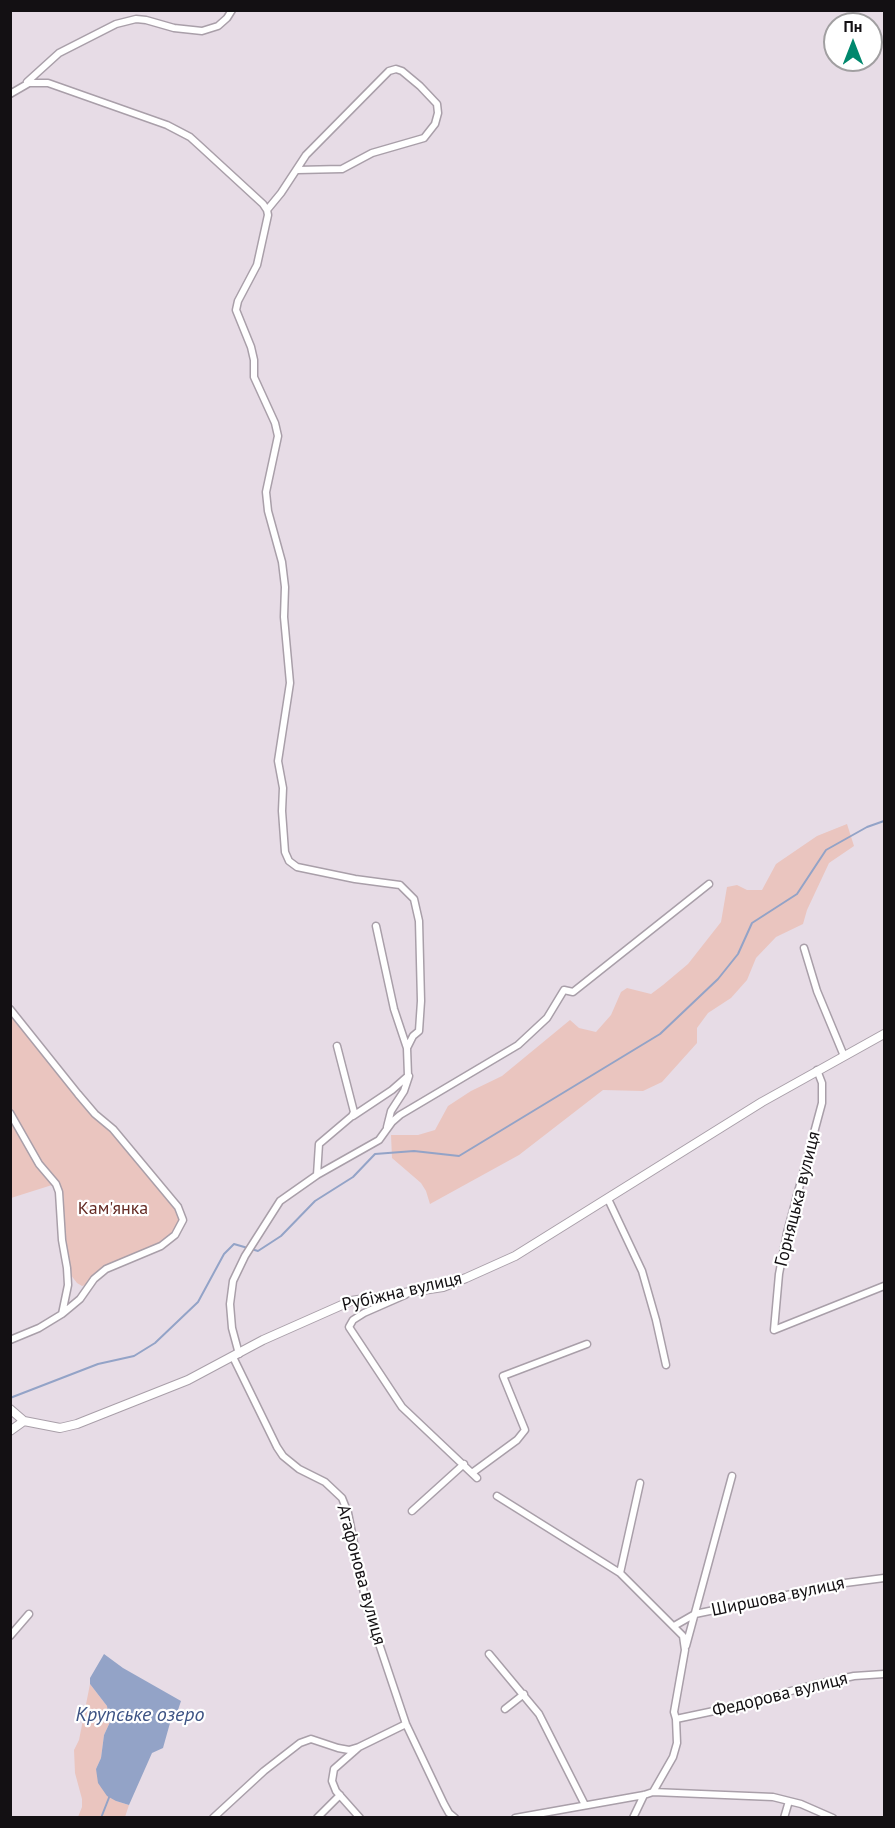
<!DOCTYPE html>
<meta charset="utf-8">
<style>
body{margin:0}
#map{position:relative;width:895px;height:1828px;overflow:hidden;background:#e7dce6;font-family:"PT Sans",sans-serif}
canvas{display:block}
.frame{position:absolute;inset:0;border:12px solid #131013;pointer-events:none}
.north{position:absolute;left:823px;top:12px;width:60px;height:60px;box-sizing:border-box;background:#fff;border:2px solid #a19fa1;border-radius:50%;rotate:0deg;font-size:16px;font-weight:700;line-height:24px;text-align:center;color:#131013}
.north::after{content:'';display:block;margin:auto;width:21px;height:27px;background:#00886d;clip-path:polygon(50% 0,100% 100%,50% 72%,0 100%)}
</style>
<div id="map">
<canvas width="895" height="1828"></canvas>
<div class="frame"></div>
<div class="north">Пн</div>
</div>
<script>
const ctx = document.querySelector('canvas').getContext('2d');
ctx.lineJoin = 'round';
function fillPath(path, color) {
  ctx.fillStyle = color;
  ctx.fill(path, 'evenodd');
}
function shape(rows) {
  const path = new Path2D();
  for (const r of rows) {
    path.moveTo(r[0], r[1]);
    for (let i = 2; i < r.length; i += 2) path.lineTo(r[i], r[i + 1]);
  }
  return path;
}
function trace(path, color, width, dash) {
  ctx.strokeStyle = color;
  ctx.lineWidth = width;
  ctx.lineCap = dash ? 'butt' : 'round';
  ctx.setLineDash(dash || []);
  ctx.stroke(path);
}
function write(font, color, halo, rows, align = 'center') {
  ctx.font = font + ' "PT Sans",sans-serif';
  ctx.lineWidth = 4.5;
  ctx.setLineDash([]);
  ctx.textBaseline = 'middle';
  ctx.strokeStyle = halo;
  ctx.fillStyle = color;
  for (const [text, x, y, turn = 0] of rows) {
    ctx.save();
    ctx.translate(x, y);
    ctx.rotate((+turn || 0) * Math.PI / 180);
    ctx.textAlign = isNaN(turn) ? turn : align;
    if (halo) ctx.strokeText(text, 0, 0);
    ctx.fillText(text, 0, 0);
    ctx.restore();
  }
}
fillPath(shape([
 [847,824,854,846,829,863,807,910,803,924,776,937,756,958,747,980,731,998,708,1013,697,1028,697,1043,662,1082,643,1091,603,1090,519,1155,430,1204,426,1191,421,1183,392,1158,391,1135,418,1135,435,1130,448,1106,471,1091,502,1076,570,1020,579,1028,596,1032,611,1015,621,992,627,988,651,994,663,985,688,964,721,922,727,887,737,885,747,890,762,890,776,864,817,836],
 [10,1011,180,1213,181,1220,174,1232,167,1239,148,1251,111,1263,86,1285,82,1286,77,1283,70,1274,64,1228,63,1194,59,1186,52,1185,11,1198],
 [90,1684,107,1706,110,1722,104,1735,101,1758,96,1769,116,1801,129,1805,125,1817,78,1817,82,1807,82,1799,75,1773,74,1750,79,1740]
]), '#eac5bf');
fillPath(shape([
 [104,1654,123,1668,181,1701,178,1710,170,1723,163,1748,152,1753,129,1805,116,1801,107,1796,98,1783,96,1769,101,1758,104,1735,110,1722,107,1706,90,1684,90,1678]
]), '#93a3c7');
trace(shape([
 [10,1398,98,1364,134,1356,155,1343,198,1302,224,1254,234,1244,258,1251,281,1236,315,1201,353,1177,375,1154,414,1151,459,1156,660,1034,718,979,738,954,752,923,797,894,826,850,867,827,884,821],
 [101,1818,110,1795]
]), '#93a3c7', 2);
const minor = shape([
 [27,82,59,53,116,24,136,19,146,20,174,28,202,31,218,26,227,18,232,10],
 [10,94,29,83,48,83,167,125,190,137,201,147,263,204,267,210,268,215,257,265,238,301,236,310,251,347,254,360,254,377,275,423,278,436,266,492,268,511,282,562,285,587,284,617,290,683,278,761,283,788,282,811,285,852,289,861,297,867,355,879,400,885,414,899,419,921,421,1001,419,1031,413,1036,407,1048],
 [267,210,281,193,306,155,389,71,396,69,402,71,420,86,437,104,438,113,435,124,424,138,372,153,342,169,297,170],
 [804,948,817,991,844,1056],
 [10,1009,78,1094,95,1114,113,1129,178,1207,183,1220,175,1235,161,1246,106,1269,94,1279,80,1299,62,1314,39,1328,10,1340],
 [817,1070,822,1083,822,1103,787,1233,779,1274,774,1330,884,1286],
 [10,1113,39,1164,56,1184,59,1192,62,1240,67,1268,68,1285,62,1314],
 [353,1116,392,1090,408,1076,407,1048,394,1009,376,926],
 [387,1127,391,1111,404,1091,409,1076],
 [317,1175,379,1140,392,1122,400,1115,518,1045,547,1018,564,990,573,992,709,884],
 [608,1199,642,1271,656,1320,666,1365],
 [405,1295,364,1313,353,1320,349,1327,402,1407,477,1478],
 [239,1354,232,1328,230,1304,233,1281,245,1256,280,1201,317,1175,319,1144,352,1116,354,1112,337,1046],
 [233,1357,277,1447,283,1456,299,1469,325,1482,342,1498,348,1513,367,1608,406,1724,444,1804,449,1813,455,1818],
 [472,1473,517,1440,525,1430,503,1376,587,1344],
 [497,1496,620,1573,683,1636,685,1650,674,1712,676,1719,677,1743,673,1757,653,1792],
 [412,1511,464,1464],
 [620,1573,640,1483],
 [674,1626,695,1614,845,1583,884,1578],
 [10,1636,29,1614],
 [686,1646,732,1476],
 [489,1654,539,1714,585,1805],
 [505,1709,524,1694],
 [676,1719,728,1708,813,1685,854,1676,884,1674],
 [213,1818,264,1771,300,1743,311,1739,338,1748,349,1750,359,1747],
 [317,1818,340,1795],
 [360,1818,336,1791,332,1781,334,1769,359,1747,406,1724],
 [515,1818,644,1795,653,1792,773,1797,801,1804,833,1818],
 [633,1818,644,1795],
 [784,1818,789,1801]
]);
const tertiary = shape([
 [10,1409,24,1421,60,1428,77,1424,188,1380,263,1340,351,1301,443,1287,466,1278,515,1256,762,1102,884,1034],
 [10,1431,24,1421]
]);
trace(minor, '#a99fa9', 9);
trace(tertiary, '#a99fa9', 10);
trace(minor, '#fff', 6);
trace(tertiary, '#fff', 8);
write('18px', '#131013', '#fff', [
 ["Горняцька вулиця",798,1199,-76],
 ["Рубіжна вулиця",402,1292,-13],
 ["Агафонова вулиця",361,1575,75],
 ["Ширшова вулиця",778,1597,-12],
 ["Федорова вулиця",780,1695,-14]
]);
write('18px', '#642a23', '#fff', [
 ["Кам'янка",113,1209]
]);
write('italic 20px', '#3d5384', '#fff', [
 ["Крупське озеро",140,1715]
]);
</script>
